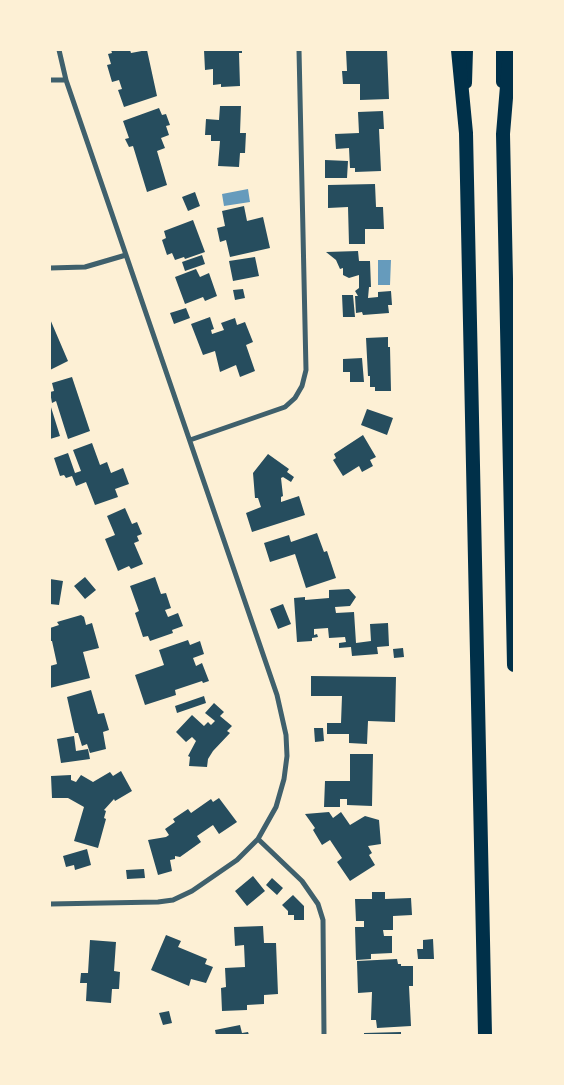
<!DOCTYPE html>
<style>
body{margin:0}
#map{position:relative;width:564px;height:1085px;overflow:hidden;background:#fdf0d5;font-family:"DejaVu Sans",sans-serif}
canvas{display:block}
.frame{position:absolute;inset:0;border:51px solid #fdf0d5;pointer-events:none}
</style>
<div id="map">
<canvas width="564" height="1085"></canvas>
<div class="frame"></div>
</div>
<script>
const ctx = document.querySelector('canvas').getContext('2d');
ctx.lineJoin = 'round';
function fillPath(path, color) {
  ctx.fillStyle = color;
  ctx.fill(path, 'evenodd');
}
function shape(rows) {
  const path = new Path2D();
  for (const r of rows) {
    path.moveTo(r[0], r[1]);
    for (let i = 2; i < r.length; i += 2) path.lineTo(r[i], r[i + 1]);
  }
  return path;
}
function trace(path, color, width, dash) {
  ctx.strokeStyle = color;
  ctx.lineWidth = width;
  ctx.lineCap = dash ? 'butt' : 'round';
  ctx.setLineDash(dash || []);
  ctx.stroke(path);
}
fillPath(shape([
 [248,189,250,202,224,206,222,194],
 [378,260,391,260,390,285,378,285]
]), '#669bbc');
fillPath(shape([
 [111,50,130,50,131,53,147,50,157,96,124,107,118,90,122,89,119,80,112,82,107,65,111,64,108,54,112,53],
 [204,50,242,50,242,53,239,53,240,86,221,87,221,84,213,85,213,69,205,70],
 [346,50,387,50,389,99,360,100,360,84,343,84,342,71,347,71],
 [220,106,241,106,240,133,246,133,245,153,240,153,239,167,218,166,220,141,211,141,211,135,205,135,206,119,219,120],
 [159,108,162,115,166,114,170,125,166,126,169,135,161,138,165,148,157,151,167,185,147,192,133,146,129,147,125,139,129,138,123,121],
 [383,111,384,129,379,129,381,171,355,172,355,168,350,168,349,148,336,149,335,134,359,133,358,112],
 [325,160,348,161,347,178,325,178],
 [375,184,376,207,383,207,384,229,365,229,365,244,349,244,348,207,328,208,328,185],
 [195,192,200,206,188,211,182,197],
 [244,206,247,221,263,217,270,248,230,257,226,240,220,242,217,228,225,226,222,211],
 [193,220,205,252,185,259,184,257,175,260,172,253,167,255,162,240,166,238,164,231],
 [358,251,359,261,370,261,371,287,369,287,368,298,378,297,378,292,391,291,392,305,388,305,389,313,363,315,362,312,356,313,355,296,358,296,355,291,359,288,359,275,349,278,343,275,343,268,340,269,336,260,326,252],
 [202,255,205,264,185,271,182,262],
 [255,257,259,276,233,281,229,261],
 [196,269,200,277,209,273,217,296,205,301,203,297,185,304,175,277],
 [243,289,245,298,235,300,233,290],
 [342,295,353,295,355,317,343,317],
 [186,308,190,318,174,324,170,313],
 [210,317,214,329,211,330,212,334,224,330,221,323,235,318,237,325,245,322,253,342,246,345,255,371,240,377,236,365,220,372,215,351,203,355,191,324],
 [50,319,68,361,50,370],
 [388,337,388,347,390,347,391,391,375,391,375,387,370,387,370,376,368,376,366,338],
 [362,358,364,382,350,382,350,372,343,372,343,359],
 [72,377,90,431,68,439,56,401,52,403,50,392,54,391,52,383],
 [50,404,60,436,50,439],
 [367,409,393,418,387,435,361,425],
 [363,435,376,457,370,460,373,466,362,472,359,466,343,476,333,460,336,458,334,454],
 [92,443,100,465,107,462,111,473,123,468,129,484,115,489,118,497,95,505,86,482,76,486,72,476,66,478,64,475,60,476,54,458,68,453,75,473,81,471,73,450],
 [268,454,289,469,287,472,294,477,291,482,283,477,281,478,283,496,281,497,281,502,299,496,305,515,252,532,246,513,261,507,258,498,255,498,253,473],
 [125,508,132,524,137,522,142,534,137,536,139,541,134,543,143,564,131,569,129,566,118,571,105,539,115,535,107,516],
 [317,533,324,552,327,551,336,578,306,588,295,554,270,562,264,543,289,535,291,542],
 [85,577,96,590,85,599,74,586],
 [155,577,161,594,166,593,171,608,165,610,168,617,178,613,183,626,172,630,173,633,150,641,148,636,143,637,135,613,139,611,130,586],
 [50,579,63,581,59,605,50,604],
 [349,589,356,597,350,606,335,607,336,613,354,612,356,643,371,641,370,624,388,623,389,646,377,647,378,654,352,656,351,647,339,648,339,643,346,642,345,637,329,638,328,628,314,629,314,635,317,634,318,637,312,638,312,641,297,642,294,598,305,597,305,600,329,598,329,590],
 [283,604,291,624,278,629,270,609],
 [81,615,84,617,86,625,92,623,99,648,83,652,90,678,50,688,50,666,57,664,52,641,50,641,50,628,59,625,57,622],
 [188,640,190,645,200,641,204,654,193,658,196,666,202,663,209,681,203,683,202,681,175,690,176,695,145,705,135,675,164,665,159,650],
 [403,648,404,657,394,658,393,649],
 [311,676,396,677,395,722,368,721,367,744,349,743,349,734,327,734,327,723,341,723,342,696,311,696],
 [91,690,98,714,104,713,109,730,103,732,106,749,90,753,87,744,82,746,78,733,75,733,67,697],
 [204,696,206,703,177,713,175,706],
 [214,703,224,712,220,716,232,726,227,731,230,733,213,751,208,759,207,767,189,766,190,757,188,756,196,741,192,737,186,742,176,732,192,715,204,726,208,722,211,725,215,721,205,713],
 [314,728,323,728,324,741,315,742],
 [74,736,76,751,88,749,90,759,61,763,57,739],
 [350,754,373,754,372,806,347,805,347,799,340,799,340,807,324,807,325,781,350,781],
 [121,771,132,791,115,801,114,799,104,810,106,811,104,818,106,819,98,848,74,841,84,807,68,798,52,798,51,776,71,775,71,780,76,782,81,775,93,782,110,772,113,776],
 [219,798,237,822,219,834,213,825,197,836,201,842,180,857,175,856,175,859,170,860,172,871,158,875,148,840,166,837,169,835,165,829,175,822,173,819,188,809,191,813,211,799,213,802],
 [329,812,333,818,341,812,350,825,365,816,379,820,381,844,368,846,372,853,369,855,375,865,350,881,337,862,342,858,330,840,322,845,313,830,315,828,305,814],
 [87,849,91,865,75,870,74,865,66,867,63,856],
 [144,869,145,878,127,879,126,870],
 [253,876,265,891,247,906,235,891],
 [272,878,283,888,277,895,266,885],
 [372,892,385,892,385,899,411,898,412,915,393,916,393,930,383,930,384,936,392,936,392,953,371,954,371,959,356,960,355,927,364,927,364,921,356,921,355,899,372,899],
 [293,895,304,906,304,920,294,920,294,915,288,915,288,911,282,905],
 [263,926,264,943,276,943,278,994,264,995,264,1004,247,1005,247,1010,222,1011,221,988,226,987,225,968,245,967,244,945,235,946,234,927],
 [166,935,181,941,178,947,207,959,205,964,213,967,206,983,191,979,189,986,151,970],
 [433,939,434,959,418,959,417,949,423,949,423,940],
 [90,940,116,942,114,971,120,972,119,989,112,989,111,1003,86,1001,87,983,80,983,81,973,88,973],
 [397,959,398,964,401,964,401,966,413,966,413,986,409,986,411,1026,377,1028,376,1020,371,1020,372,992,358,993,357,961],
 [169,1011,172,1023,163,1025,159,1013],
 [240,1025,242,1033,248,1032,249,1035,216,1035,215,1030],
 [401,1032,401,1035,364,1035,364,1033]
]), '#264d5e');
trace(shape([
 [50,80,66,80],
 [50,268,85,267,126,255],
 [190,440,285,407,295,398,302,386,306,370,299,50],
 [258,839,302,881,318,904,323,920,324,1035],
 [50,904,158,902,173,900,192,891,237,860,258,839,276,807,284,779,287,756,286,735,277,695,66,80,59,50]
]), '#3f606c', 5);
trace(shape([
 [502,50,502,82],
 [466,83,467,50]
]), '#003049', 12);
trace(shape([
 [458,50,466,133,485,1035],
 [510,50,503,134,514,665]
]), '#003049', 14);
</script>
